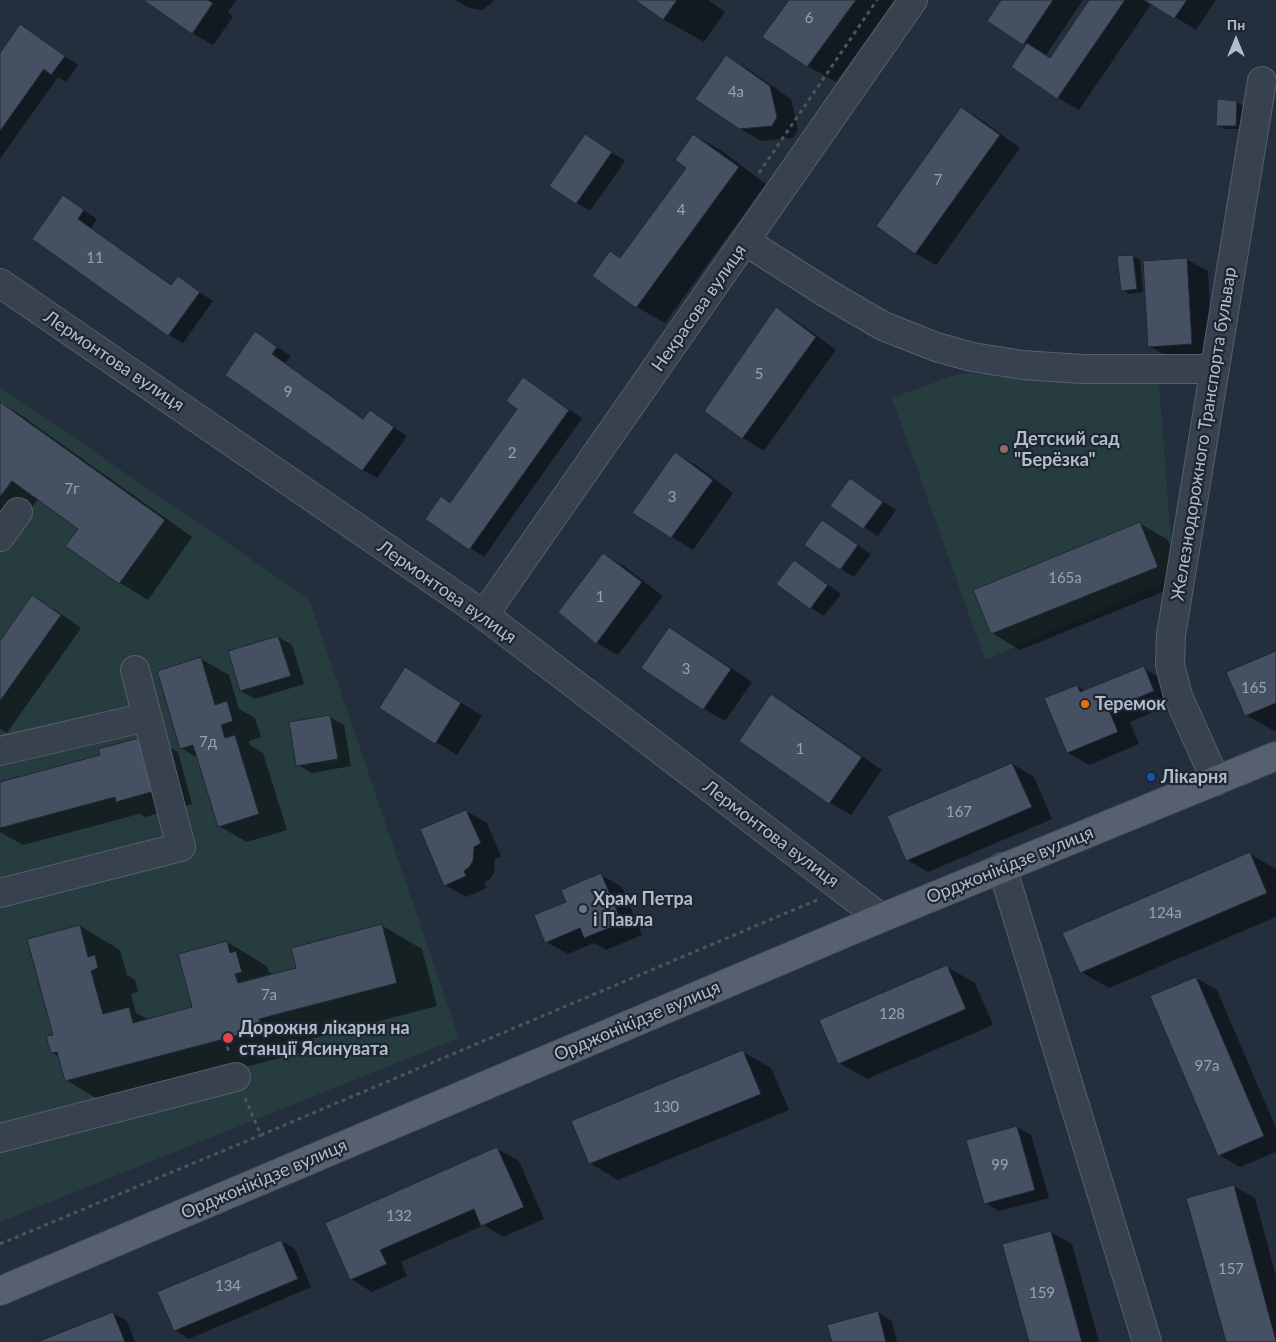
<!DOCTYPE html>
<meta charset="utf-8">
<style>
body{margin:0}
#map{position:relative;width:1276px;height:1342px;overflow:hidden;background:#242f3e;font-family:Lato,sans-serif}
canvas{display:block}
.north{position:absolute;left:1211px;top:15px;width:50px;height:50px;-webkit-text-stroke:4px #1d2633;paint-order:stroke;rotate:0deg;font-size:14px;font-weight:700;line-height:20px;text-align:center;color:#b4bcc9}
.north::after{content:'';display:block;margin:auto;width:18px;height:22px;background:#b4bcc9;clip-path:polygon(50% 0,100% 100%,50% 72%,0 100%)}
</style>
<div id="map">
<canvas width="1276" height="1342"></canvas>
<div class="north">Пн</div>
</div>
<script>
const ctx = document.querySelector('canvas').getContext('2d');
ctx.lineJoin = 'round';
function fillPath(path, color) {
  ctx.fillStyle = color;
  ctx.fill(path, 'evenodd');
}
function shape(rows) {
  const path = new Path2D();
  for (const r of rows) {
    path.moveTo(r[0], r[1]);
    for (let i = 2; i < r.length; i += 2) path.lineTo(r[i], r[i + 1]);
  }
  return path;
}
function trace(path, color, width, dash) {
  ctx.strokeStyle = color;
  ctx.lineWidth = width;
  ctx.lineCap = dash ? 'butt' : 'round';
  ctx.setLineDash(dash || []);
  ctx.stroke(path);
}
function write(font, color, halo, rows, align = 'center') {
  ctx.font = font + ' Lato,sans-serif';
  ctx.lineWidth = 4.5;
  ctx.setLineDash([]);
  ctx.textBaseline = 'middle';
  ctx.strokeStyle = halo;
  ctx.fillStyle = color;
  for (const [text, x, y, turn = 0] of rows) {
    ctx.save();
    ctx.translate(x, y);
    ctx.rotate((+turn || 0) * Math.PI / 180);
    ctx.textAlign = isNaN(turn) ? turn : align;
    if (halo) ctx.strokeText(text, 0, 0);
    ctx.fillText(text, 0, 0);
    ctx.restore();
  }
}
fillPath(shape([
 [961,373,1159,384,1174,578,985,660,892,398],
 [0,387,309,599,459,1038,0,1222]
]), '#263c3f');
fillPath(shape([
 [145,0,236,0,228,12,233,17,213,45,192,33],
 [455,0,493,0,492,3,482,10,469,8],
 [637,0,708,0,725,12,704,42,663,19],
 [790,0,895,0,836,82,808,66,764,37],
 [1003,0,1083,0,1046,55,1051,59,1091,0,1216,0,1196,30,1152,3,1079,110,1058,98,1013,66,1027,45,989,20],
 [21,26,78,65,66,82,58,77,0,159,0,55],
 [727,57,748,69,791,99,798,130,793,138,761,141,739,128],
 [1237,102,1243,106,1242,129,1224,129,1217,125],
 [962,108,983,121,1020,148,936,265,915,253],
 [586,135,625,161,590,211,577,203],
 [694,135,722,151,766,184,665,323,637,307,594,276,621,259,687,168],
 [63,197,97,219,91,228,173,286,178,278,213,301,183,343,169,335,34,239],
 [1133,256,1140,260,1143,292,1129,294,1122,290],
 [1186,259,1208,271,1212,356,1170,358,1149,346],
 [776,309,797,321,836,350,764,451,743,438,705,411],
 [255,333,291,356,285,363,364,419,370,411,407,436,377,478,363,470,227,374],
 [524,379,582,418,484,557,427,518,441,498,451,504,519,409],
 [0,403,18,413,192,537,148,600,120,583,67,546,80,528,38,499,0,552],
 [675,453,696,465,733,493,693,550,633,513],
 [850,480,896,510,878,536,832,506],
 [822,522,871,554,854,577,841,569],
 [1139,523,1168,540,1185,583,1020,650,992,633],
 [603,554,624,566,663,596,618,655,597,643,560,612],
 [794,562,808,570,841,594,824,616,811,608],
 [33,597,54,609,81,628,7,733,0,729,0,643],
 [669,629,690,641,752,682,725,721,704,709,643,668],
 [278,637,292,645,304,684,255,699,241,691],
 [1276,652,1276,731,1274,731,1246,715],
 [201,659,229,675,239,709,255,718,261,737,249,741,250,745,263,753,287,830,247,842,219,826,198,758,181,748],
 [1143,668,1165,680,1174,703,1130,722,1139,744,1089,765,1068,753,1077,686,1085,691],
 [427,681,482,716,457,755,381,708],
 [772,696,793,708,882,770,851,815,830,803],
 [330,717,344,725,351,766,312,773,298,765],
 [150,736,178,752,192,804,145,817,139,814,23,845,0,832,0,783,101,756],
 [1012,764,1034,777,1052,819,928,872,907,860],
 [466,811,487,823,501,856,495,859,494,873,490,879,484,883,487,888,466,897,445,885],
 [1250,854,1276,869,1276,917,1109,988,1081,972],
 [601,875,622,887,642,935,606,950,594,943,568,954,546,942,568,903],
 [381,925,422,949,437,1006,299,1042,302,1052,106,1104,66,1080,59,1057,52,1053,80,926,120,950,127,975,135,980,138,992,131,994,136,1013,149,1020,193,1008,227,942,267,966,269,972,274,975,298,969],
 [947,967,975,983,993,1025,867,1079,839,1063],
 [1196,978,1217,990,1276,1128,1276,1152,1240,1167,1219,1155],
 [743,1052,771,1068,789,1110,618,1180,590,1163],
 [1017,1127,1031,1135,1049,1198,999,1211,985,1203],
 [497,1149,519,1161,544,1219,503,1237,484,1225,401,1262,407,1276,372,1292,351,1279,326,1223],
 [1234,1186,1255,1198,1276,1276,1276,1342,1227,1342],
 [1051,1232,1072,1244,1099,1342,1030,1342],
 [281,1241,295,1249,311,1287,189,1339,175,1330],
 [113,1313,127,1321,135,1342,40,1342],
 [878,1313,892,1321,897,1342,833,1342]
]), '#0007');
const building = shape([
 [143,0,208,0,213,3,192,34,143,0],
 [635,0,677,0,663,20,635,0],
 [789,0,856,0,807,67,762,37,789,0],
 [1001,0,1053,0,1023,45,987,21,1001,0],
 [1089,0,1125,0,1057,99,1011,67,1027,43,1050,58,1089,0],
 [1144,0,1187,0,1174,19,1144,0],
 [20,24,65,56,51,75,44,69,0,131,0,53,20,24],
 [726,55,770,86,777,117,772,126,739,129,695,99,726,55],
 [1217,99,1237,101,1236,126,1216,126,1217,99],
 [961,107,1000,135,915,254,876,226,961,107],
 [585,134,612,152,576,204,549,186,585,134],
 [693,134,739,167,636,308,592,276,610,251,620,258,686,168,675,160,693,134],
 [63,195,84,210,78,219,171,285,178,276,200,292,168,336,32,239,63,195],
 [1133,255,1137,289,1121,291,1117,256,1133,255],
 [1187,258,1192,344,1148,347,1143,261,1187,258],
 [776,307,816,337,742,439,704,411,776,307],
 [255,331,277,347,272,354,363,419,370,410,394,427,362,471,225,375,255,331],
 [523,377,569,410,469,550,425,519,441,496,450,503,517,409,506,401,523,377],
 [0,402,165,520,119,584,65,546,78,529,12,481,0,497,0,402],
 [675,452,713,480,671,538,632,513,675,452],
 [850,478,883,502,863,529,830,506,850,478],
 [822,520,858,545,840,570,804,545,822,520],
 [1140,522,1158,567,991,634,973,590,1140,522],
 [603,553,642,582,596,644,558,612,603,553],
 [794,560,828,585,810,609,776,584,794,560],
 [32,595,61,615,0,701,0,641,32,595],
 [669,627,731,669,703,710,641,668,669,627],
 [278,636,291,676,240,691,228,651,278,636],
 [1276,651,1276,703,1245,716,1226,672,1276,651],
 [201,657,215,705,227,701,233,721,221,725,225,738,235,735,259,814,218,827,193,745,180,749,157,671,201,657],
 [1144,666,1154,691,1109,710,1118,732,1067,753,1044,698,1077,685,1080,692,1144,666],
 [405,667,461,703,435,744,379,708,405,667],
 [771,694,862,757,829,804,739,741,771,694],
 [330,715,338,759,296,766,289,722,330,715],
 [150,735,165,788,116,802,115,797,0,828,0,782,100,755,98,749,150,735],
 [1012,763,1032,807,906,861,887,816,1012,763],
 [466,810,481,843,474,847,473,861,469,867,464,871,466,876,444,886,420,829,466,810],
 [1250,852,1267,893,1080,973,1062,933,1250,852],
 [601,873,622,923,584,938,580,928,545,943,534,915,566,902,561,890,601,873],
 [382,924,397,983,259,1019,262,1029,65,1081,57,1052,51,1053,46,1036,53,1035,27,939,80,925,88,957,95,955,98,968,91,971,103,1014,129,1007,133,1023,192,1007,178,954,227,941,230,953,236,951,242,972,235,974,238,983,296,968,291,948,382,924],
 [947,965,966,1009,838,1064,819,1020,947,965],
 [1196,977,1264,1136,1218,1156,1150,996,1196,977],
 [743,1050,761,1094,589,1164,571,1121,743,1050],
 [1017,1126,1035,1190,984,1204,966,1140,1017,1126],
 [497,1147,524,1207,481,1226,474,1209,380,1250,387,1264,350,1280,325,1223,497,1147],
 [1234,1185,1276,1341,1276,1342,1226,1342,1186,1198,1234,1185],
 [1051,1231,1082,1342,1029,1342,1002,1244,1051,1231],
 [281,1240,298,1279,174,1331,157,1292,281,1240],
 [878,1311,886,1342,832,1342,827,1325,878,1311],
 [113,1312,125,1342,37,1342,113,1312]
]);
fillPath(building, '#455162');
trace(building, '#1f2835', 1);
const minor = shape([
 [745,241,828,294,883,326,936,347,972,357,1023,365,1082,369,1215,369],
 [0,283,484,615,881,918],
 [0,537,18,512],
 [484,615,913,0],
 [0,751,147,717],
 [1216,781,1178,696,1170,665,1171,635,1262,81],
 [1002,867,1147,1342],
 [0,893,181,847,135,670],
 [0,1138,236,1077]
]);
const major = shape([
 [0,1291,881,918,1276,756]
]);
trace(minor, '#565f6c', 30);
trace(major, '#414a57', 30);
trace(shape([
 [759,173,877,0],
 [225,1039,229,1053],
 [245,1098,261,1135,817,900],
 [0,1244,261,1135]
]), '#44595c', 3, [4, 4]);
trace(minor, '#38414e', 28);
trace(major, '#56606e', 28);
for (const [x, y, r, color] of [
 [1004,449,5,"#8d6e63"],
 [1085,704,5,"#e8710a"],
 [1151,777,5,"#1a4fb4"],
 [583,909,5,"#6b7280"],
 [228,1038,6,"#e0444e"]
]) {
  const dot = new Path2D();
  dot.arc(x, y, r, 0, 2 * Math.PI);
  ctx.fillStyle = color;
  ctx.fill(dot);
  trace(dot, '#1d2633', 2);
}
write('15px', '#98a1af', null, [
 ["6",809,18],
 ["4а",736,92],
 ["7",938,180],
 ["4",681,210],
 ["11",95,258],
 ["5",759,374],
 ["9",288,392],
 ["2",512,453],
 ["7г",72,489],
 ["3",672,497],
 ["165а",1065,578],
 ["1",600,597],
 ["3",686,669],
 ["165",1254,688],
 ["7д",208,742],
 ["1",800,749],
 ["167",959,812],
 ["124а",1165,913],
 ["7а",269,995],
 ["128",892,1014],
 ["97а",1207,1066],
 ["130",666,1107],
 ["99",1000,1165],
 ["132",399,1216],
 ["157",1231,1269],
 ["134",228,1286],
 ["159",1042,1293]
]);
write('18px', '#b4bcc9', '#1d2633', [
 ["Некрасова вулиця",699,308,-55],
 ["Лермонтова вулиця",114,361,34],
 ["Железнодорожного Транспорта бульвар",1204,434,-81],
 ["Лермонтова вулиця",447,592,35],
 ["Лермонтова вулиця",771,834,37],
 ["Орджонікідзе вулиця",1010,865,-22],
 ["Орджонікідзе вулиця",637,1021,-23],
 ["Орджонікідзе вулиця",264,1179,-23]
]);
write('bold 18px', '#b4bcc9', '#1d2633', [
 ["Детский сад",1014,439],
 ["\"Берёзка\"",1014,460],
 ["Теремок",1095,704],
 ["Лікарня",1161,777],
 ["Храм Петра",593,899],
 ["і Павла",593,920],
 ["Дорожня лікарня на",239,1028],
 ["станції Ясинувата",239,1049]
], 'left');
</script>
